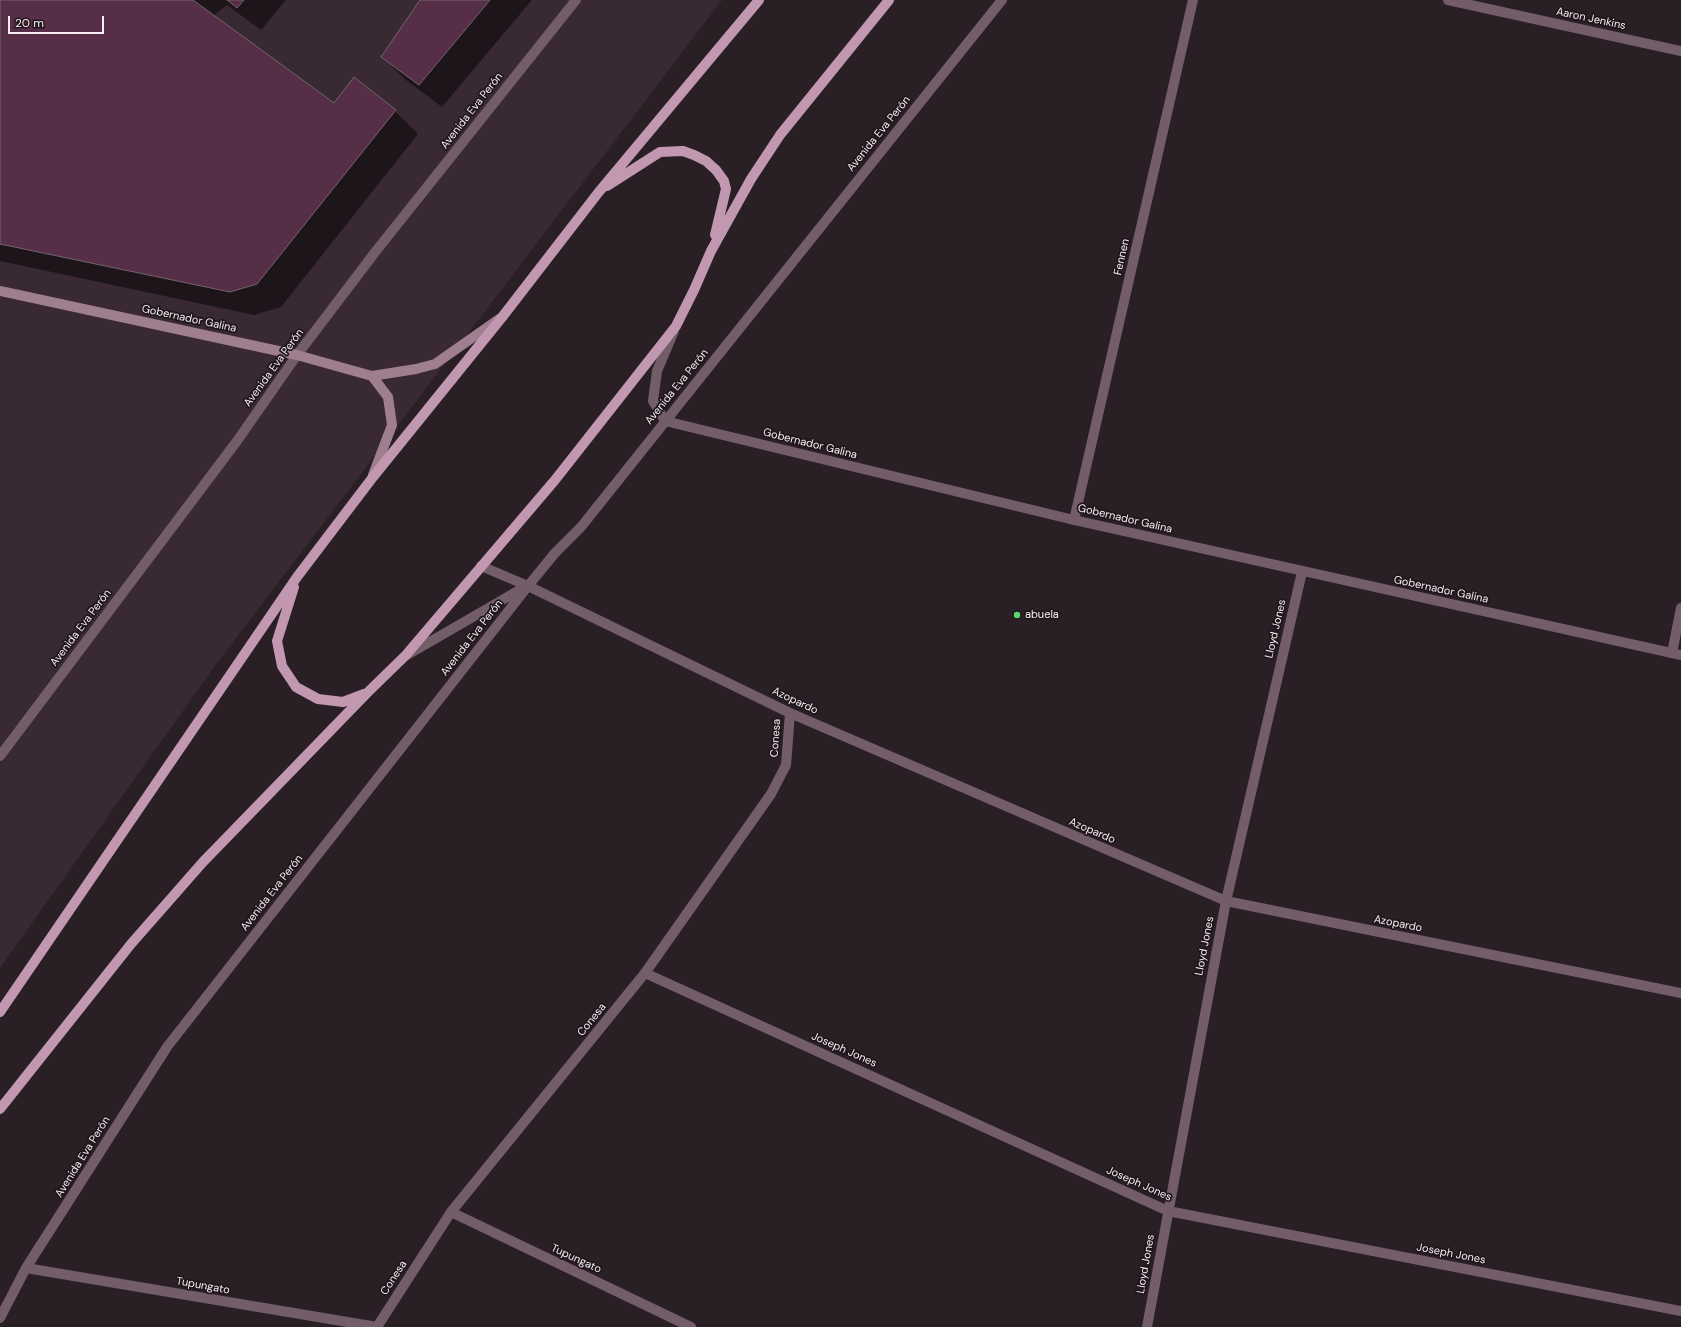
<!DOCTYPE html>
<meta charset="utf-8">
<style>
body{margin:0}
#map{position:relative;width:1681px;height:1327px;overflow:hidden;background:#2a1f25;font-family:"DM Sans",sans-serif}
canvas{display:block}
.scale{position:absolute;left:8px;top:16px;width:96px;height:18px;box-sizing:border-box;border:2px solid #f5edf1;border-top:0;padding-left:5px;font-size:12px;line-height:14px;white-space:nowrap;color:#f5edf1;-webkit-text-stroke:3px #20161c;paint-order:stroke}
</style>
<div id="map">
<canvas width="1681" height="1327"></canvas>
<div class="scale">20 m</div>
</div>
<script>
const ctx = document.querySelector('canvas').getContext('2d');
ctx.lineJoin = 'round';
function fillPath(path, color) {
  ctx.fillStyle = color;
  ctx.fill(path, 'evenodd');
}
function shape(rows) {
  const path = new Path2D();
  for (const r of rows) {
    path.moveTo(r[0], r[1]);
    for (let i = 2; i < r.length; i += 2) path.lineTo(r[i], r[i + 1]);
  }
  return path;
}
function trace(path, color, width, dash) {
  ctx.strokeStyle = color;
  ctx.lineWidth = width;
  ctx.lineCap = dash ? 'butt' : 'round';
  ctx.setLineDash(dash || []);
  ctx.stroke(path);
}
function write(font, color, halo, rows, align = 'center') {
  ctx.font = font + ' "DM Sans",sans-serif';
  ctx.lineWidth = 3.5;
  ctx.setLineDash([]);
  ctx.textBaseline = 'middle';
  ctx.strokeStyle = halo;
  ctx.fillStyle = color;
  for (const [text, x, y, turn = 0] of rows) {
    ctx.save();
    ctx.translate(x, y);
    ctx.rotate((+turn || 0) * Math.PI / 180);
    ctx.textAlign = isNaN(turn) ? turn : align;
    if (halo) ctx.strokeText(text, 0, 0);
    ctx.fillText(text, 0, 0);
    ctx.restore();
  }
}
fillPath(shape([
 [6,0,722,0,217,663,0,968,0,7]
]), '#392932');
fillPath(shape([
 [0,0,286,0,261,30,227,5,213,16,334,104,395,111,418,134,281,307,254,315,0,261],
 [418,0,532,0,442,107,406,80,382,57,420,2]
]), '#0007');
const building = shape([
 [0,0,193,0,334,103,354,77,396,110,257,284,230,292,0,244,0,0],
 [227,0,244,0,237,8,227,0],
 [420,0,490,0,419,85,381,57,420,0]
]);
fillPath(building, '#572e47');
trace(building, '#72656c', 1);
trace(shape([
 [1448,0,1681,51],
 [297,355,376,251,576,0],
 [1074,520,1193,0],
 [481,566,528,586,790,713,1226,901,1681,993],
 [1672,653,1681,608],
 [407,655,523,588],
 [645,973,1168,1211,1681,1311],
 [451,1212,691,1327],
 [26,1268,377,1327],
 [0,1318,26,1268,167,1047,528,586,555,553,581,527,1002,0],
 [377,1327,451,1212,645,973,771,794,786,765,790,713],
 [1147,1327,1226,901,1302,572]
]), '#725d69', 10);
trace(shape([
 [674,331,657,371,653,401,665,421,1074,520,1681,655],
 [0,756,237,441,297,355]
]), '#725d69', 10);
trace(shape([
 [0,291,297,355,372,376,416,369,435,364,499,319],
 [372,376,388,397,392,425,373,475]
]), '#9f7e90', 10);
trace(shape([
 [607,186,660,152,683,151,694,155,706,161,716,170,724,181,726,189,715,235],
 [294,587,277,641,282,666,296,687,318,699,343,702,364,694],
 [0,1012,297,577,373,477,503,316,598,193,759,0],
 [0,1109,131,944,203,862,367,693,406,655,555,480,676,326,694,290,711,251,751,179,780,135,889,0]
]), '#c198af', 10);
for (const [x, y, r, color] of [
 [1017,615,4,"#5cd56d"]
]) {
  const dot = new Path2D();
  dot.arc(x, y, r, 0, 2 * Math.PI);
  ctx.fillStyle = color;
  ctx.fill(dot);
  trace(dot, '#20161c', 1.5);
}
write('11px', '#f5edf1', '#20161c', [
 ["Aaron Jenkins",1591,19,12],
 ["Avenida Eva Perón",472,111,-52],
 ["Avenida Eva Perón",879,134,-51],
 ["Fennen",1122,257,-77],
 ["Gobernador Galina",189,319,12],
 ["Avenida Eva Perón",274,368,-54],
 ["Avenida Eva Perón",677,387,-51],
 ["Gobernador Galina",810,444,14],
 ["Gobernador Galina",1125,519,13],
 ["Gobernador Galina",1441,590,12],
 ["Avenida Eva Perón",81,628,-53],
 ["Lloyd Jones",1276,629,-77],
 ["Avenida Eva Perón",472,638,-52],
 ["Azopardo",795,701,25],
 ["Conesa",776,738,-86],
 ["Azopardo",1092,831,23],
 ["Avenida Eva Perón",272,893,-52],
 ["Azopardo",1398,924,11],
 ["Lloyd Jones",1205,946,-79],
 ["Conesa",592,1020,-51],
 ["Joseph Jones",844,1050,24],
 ["Avenida Eva Perón",83,1157,-58],
 ["Joseph Jones",1139,1184,24],
 ["Joseph Jones",1451,1254,11],
 ["Tupungato",576,1259,25],
 ["Lloyd Jones",1146,1264,-80],
 ["Conesa",394,1278,-57],
 ["Tupungato",203,1286,10]
]);
write('11px', '#f5edf1', '#20161c', [
 ["abuela",1025,615]
], 'left');
</script>
